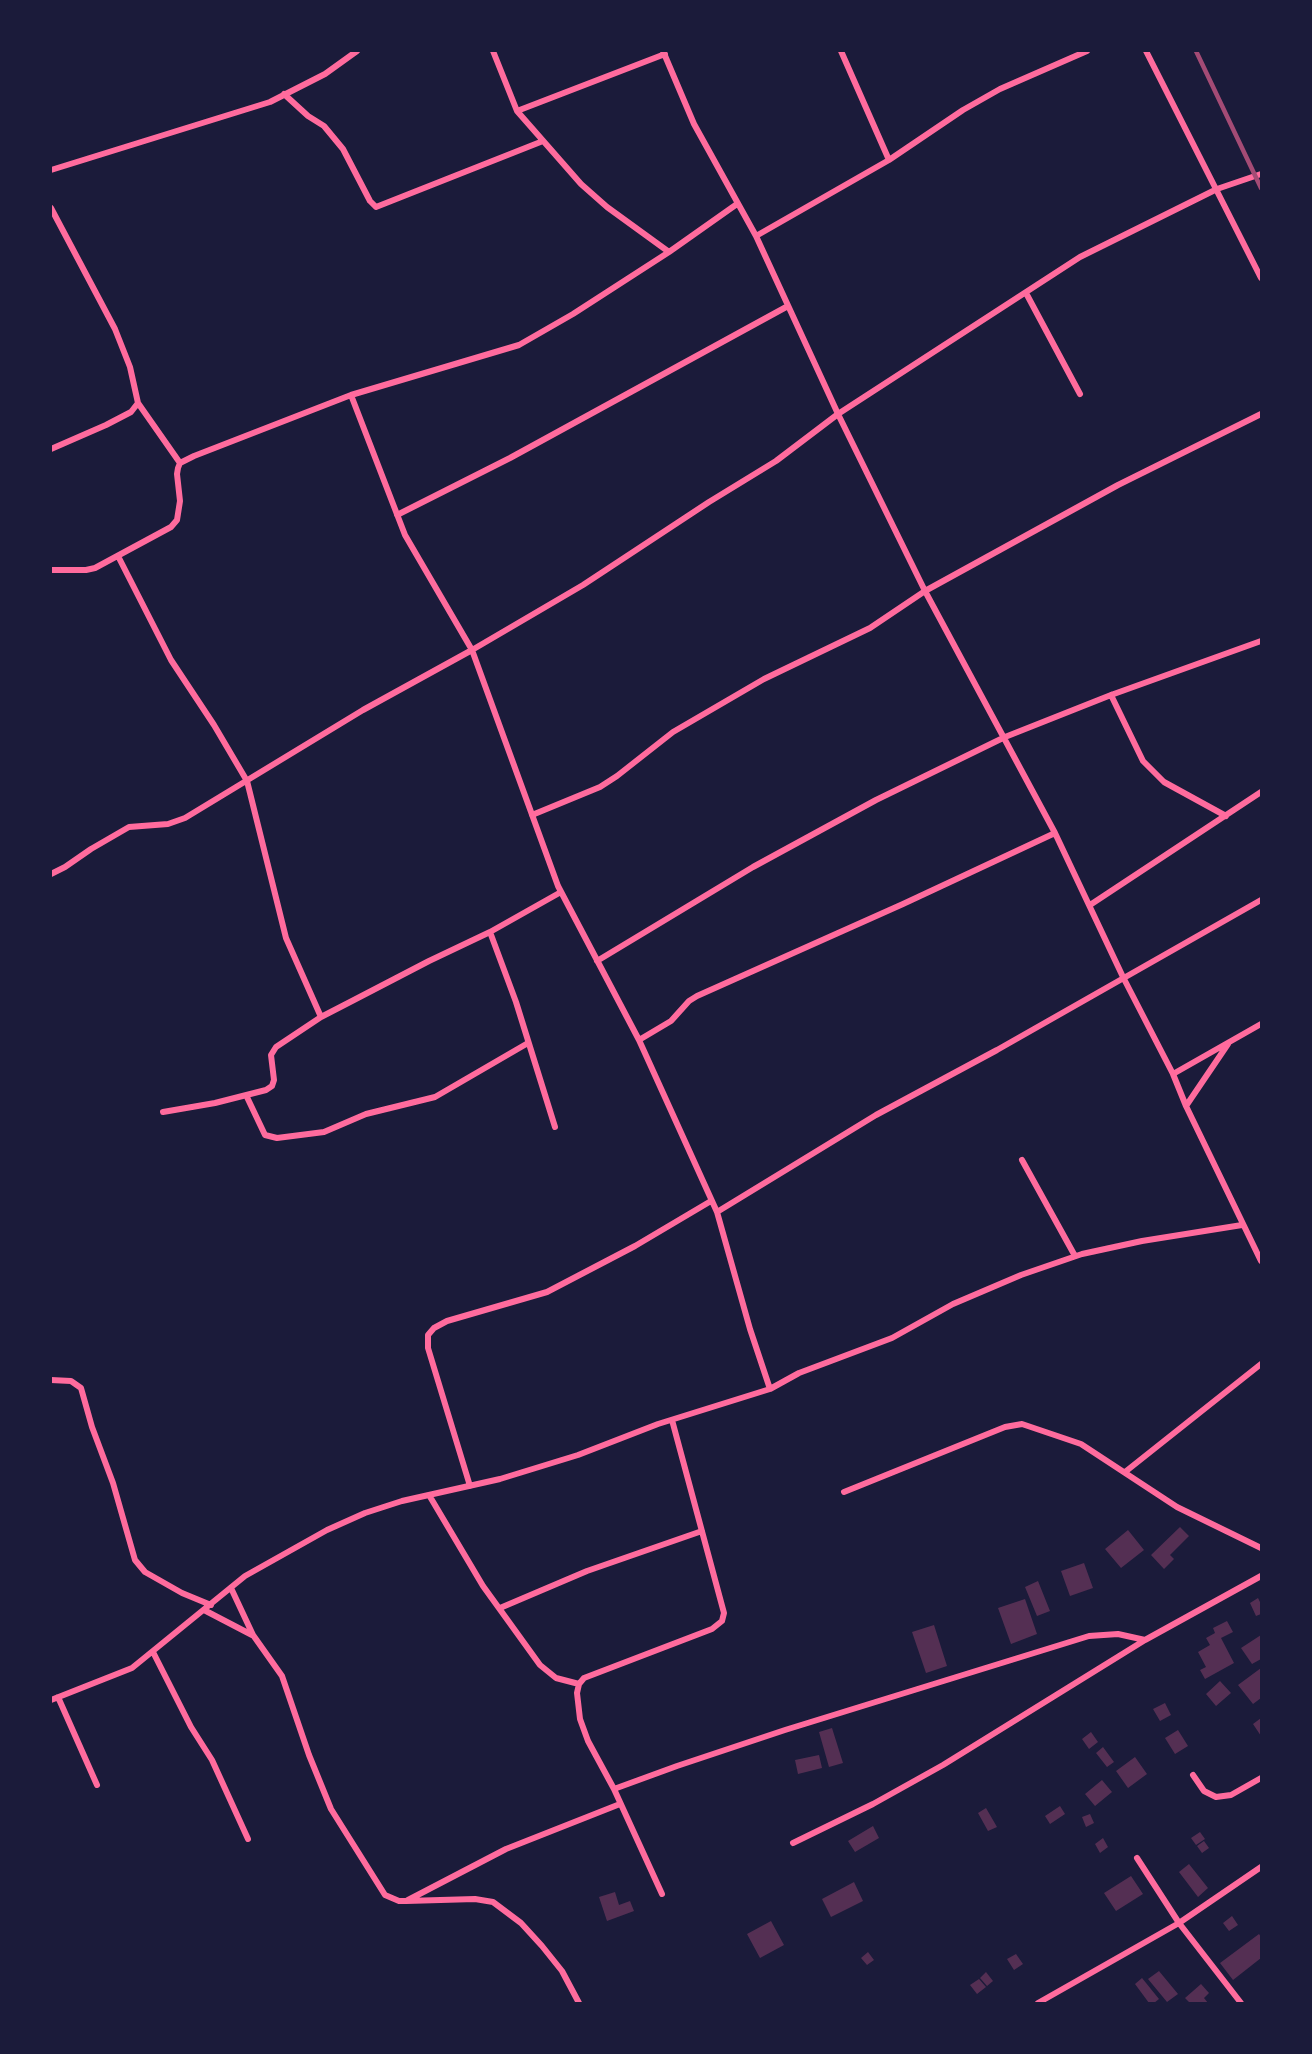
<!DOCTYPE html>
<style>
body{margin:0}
#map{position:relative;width:1312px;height:2054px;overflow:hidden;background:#1b1b3a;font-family:Commissioner,sans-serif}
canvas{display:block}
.frame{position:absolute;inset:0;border:52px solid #1b1b3a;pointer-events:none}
</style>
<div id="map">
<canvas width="1312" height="2054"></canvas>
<div class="frame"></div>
</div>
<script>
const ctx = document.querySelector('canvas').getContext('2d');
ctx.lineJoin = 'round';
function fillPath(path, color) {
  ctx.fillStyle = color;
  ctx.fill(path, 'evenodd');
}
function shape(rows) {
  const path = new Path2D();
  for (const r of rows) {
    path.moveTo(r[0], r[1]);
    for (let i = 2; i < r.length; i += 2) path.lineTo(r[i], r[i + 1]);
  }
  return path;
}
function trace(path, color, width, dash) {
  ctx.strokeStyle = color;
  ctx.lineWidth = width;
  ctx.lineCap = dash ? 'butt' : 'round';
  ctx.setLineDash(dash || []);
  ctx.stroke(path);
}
fillPath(shape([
 [1180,1527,1189,1536,1170,1555,1174,1559,1164,1569,1151,1555],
 [1128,1530,1144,1550,1121,1568,1105,1549],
 [1084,1563,1093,1588,1070,1596,1061,1571],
 [1038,1581,1050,1611,1037,1616,1025,1587],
 [1258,1598,1261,1604,1261,1614,1256,1616,1250,1603],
 [1025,1599,1037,1634,1011,1644,998,1608],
 [1227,1621,1233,1632,1221,1638,1234,1663,1205,1679,1200,1670,1206,1667,1198,1652,1210,1645,1206,1638,1215,1633,1213,1628],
 [934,1625,947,1666,926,1673,912,1632],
 [1261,1635,1261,1659,1252,1664,1241,1648],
 [1261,1668,1261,1698,1253,1704,1238,1685],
 [1220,1681,1231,1693,1216,1706,1206,1694],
 [1165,1703,1171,1715,1160,1721,1153,1709],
 [1261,1718,1261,1736,1253,1724],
 [832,1728,843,1763,829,1767,819,1732],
 [1178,1730,1188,1746,1175,1754,1165,1738],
 [1091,1732,1098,1742,1089,1749,1082,1739],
 [1103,1747,1114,1762,1107,1767,1096,1753],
 [819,1755,822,1768,798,1774,795,1760],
 [1135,1757,1147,1774,1128,1788,1116,1771],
 [1102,1780,1112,1792,1095,1806,1085,1794],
 [1060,1806,1065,1814,1050,1824,1045,1816],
 [986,1808,997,1827,988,1831,978,1813],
 [1090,1814,1094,1823,1086,1827,1082,1817],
 [873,1826,879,1838,855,1852,848,1841],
 [1200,1832,1205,1839,1196,1845,1191,1838],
 [1103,1838,1108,1847,1100,1853,1095,1844],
 [1204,1841,1209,1848,1202,1853,1197,1846],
 [1189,1864,1208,1888,1198,1897,1179,1872],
 [1131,1876,1143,1894,1116,1911,1104,1893],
 [854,1882,863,1901,831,1917,822,1899],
 [615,1892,619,1905,630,1901,634,1911,607,1921,599,1897],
 [1232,1916,1238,1925,1229,1931,1223,1923],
 [771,1921,784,1945,760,1958,747,1934],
 [1259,1934,1261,1937,1261,1958,1233,1980,1220,1963],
 [868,1952,874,1960,867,1965,861,1958],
 [1016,1954,1023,1964,1014,1970,1007,1959],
 [1159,1971,1178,1994,1167,2002,1148,1979],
 [986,1972,993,1981,987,1986,980,1978],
 [1142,1978,1159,1999,1154,2003,1149,2003,1135,1984],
 [979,1979,986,1987,977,1994,970,1985],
 [1201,1984,1209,1993,1204,1998,1208,2003,1190,2003,1185,1998]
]), '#542f53');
trace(shape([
 [493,51,517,111,581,184,607,207,669,252],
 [663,51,694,124,756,236,838,414,925,591,1055,833,1123,977,1173,1074,1186,1106,1261,1261],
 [841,51,889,160],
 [1146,51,1261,278],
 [284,94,308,116,324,126,343,149,370,201,376,207,543,141],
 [517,111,665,54],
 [51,170,270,102,325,74,357,51],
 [51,208,115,329,130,367,138,403,180,463],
 [756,236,889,160,963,110,1000,89,1087,51],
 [1026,293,1080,394],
 [351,395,405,535,472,650,558,886,639,1040,717,1212,750,1329,770,1389],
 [51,449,106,425,131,412,138,403],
 [397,515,510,458,788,306],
 [118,556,171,660,214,725,247,781,286,938,321,1017],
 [51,570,86,570,95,568,171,527,177,520,180,501,177,474,178,468,180,463,194,456,351,395,519,345,573,314,669,252,737,204],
 [1111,695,1143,761,1164,782,1226,816],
 [532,815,600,787,617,776,673,732,764,679,870,628,925,591,1118,485,1261,414],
 [51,874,65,867,91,849,129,827,168,824,185,818,363,710,472,650,583,585,709,502,776,461,838,414,1080,257,1217,189,1261,174],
 [1090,905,1261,792],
 [490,932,516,1002,555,1127],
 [597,961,753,867,876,800,1005,737,1111,695,1261,641],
 [639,1040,671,1021,689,1001,697,996,903,904,1055,833],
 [1173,1074,1261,1024],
 [246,1095,265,1135,277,1138,324,1132,366,1114,435,1097,528,1043],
 [1186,1106,1228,1044],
 [163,1112,215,1103,266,1090,272,1086,274,1080,271,1055,276,1047,321,1017,352,1001,429,961,490,932,561,892],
 [1022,1160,1075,1256],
 [717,1212,876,1115,997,1050,1261,900],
 [51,1380,71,1381,81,1388,92,1427,113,1483,135,1560,145,1572,182,1593,211,1605],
 [1125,1472,1261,1364],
 [470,1486,428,1348,428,1335,434,1328,447,1321,547,1292,635,1246,711,1201],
 [844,1492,1005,1427,1022,1424,1081,1444,1177,1507,1261,1548],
 [429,1495,483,1586,540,1665,556,1678,579,1684],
 [231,1588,253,1635,282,1676,309,1755,331,1809,385,1895,399,1901,406,1901,475,1899,493,1902,521,1923,542,1946,562,1971,579,2003],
 [500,1608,587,1571,702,1531],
 [204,1610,252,1635],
 [153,1652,191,1727,212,1760,248,1839],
 [58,1697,97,1785],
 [51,1700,132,1668,245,1576,327,1530,365,1513,402,1501,500,1479,578,1455,658,1424,770,1389,799,1373,892,1338,953,1304,1021,1275,1082,1254,1142,1241,1242,1225],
 [1193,1775,1204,1791,1216,1797,1231,1795,1261,1778],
 [614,1789,677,1766,785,1730,1089,1636,1118,1634,1145,1640],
 [793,1843,873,1804,943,1765,1145,1640,1261,1576],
 [1137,1858,1179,1923,1241,2003],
 [662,1894,614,1789,588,1741,580,1719,577,1693,579,1684,584,1678,712,1629,722,1621,724,1613,672,1420],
 [408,1900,506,1849,620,1804],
 [1038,2003,1179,1923,1261,1867]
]), '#ff6b9d', 6);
trace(shape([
 [1196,51,1261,188]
]), '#a44b75', 4.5);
</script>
